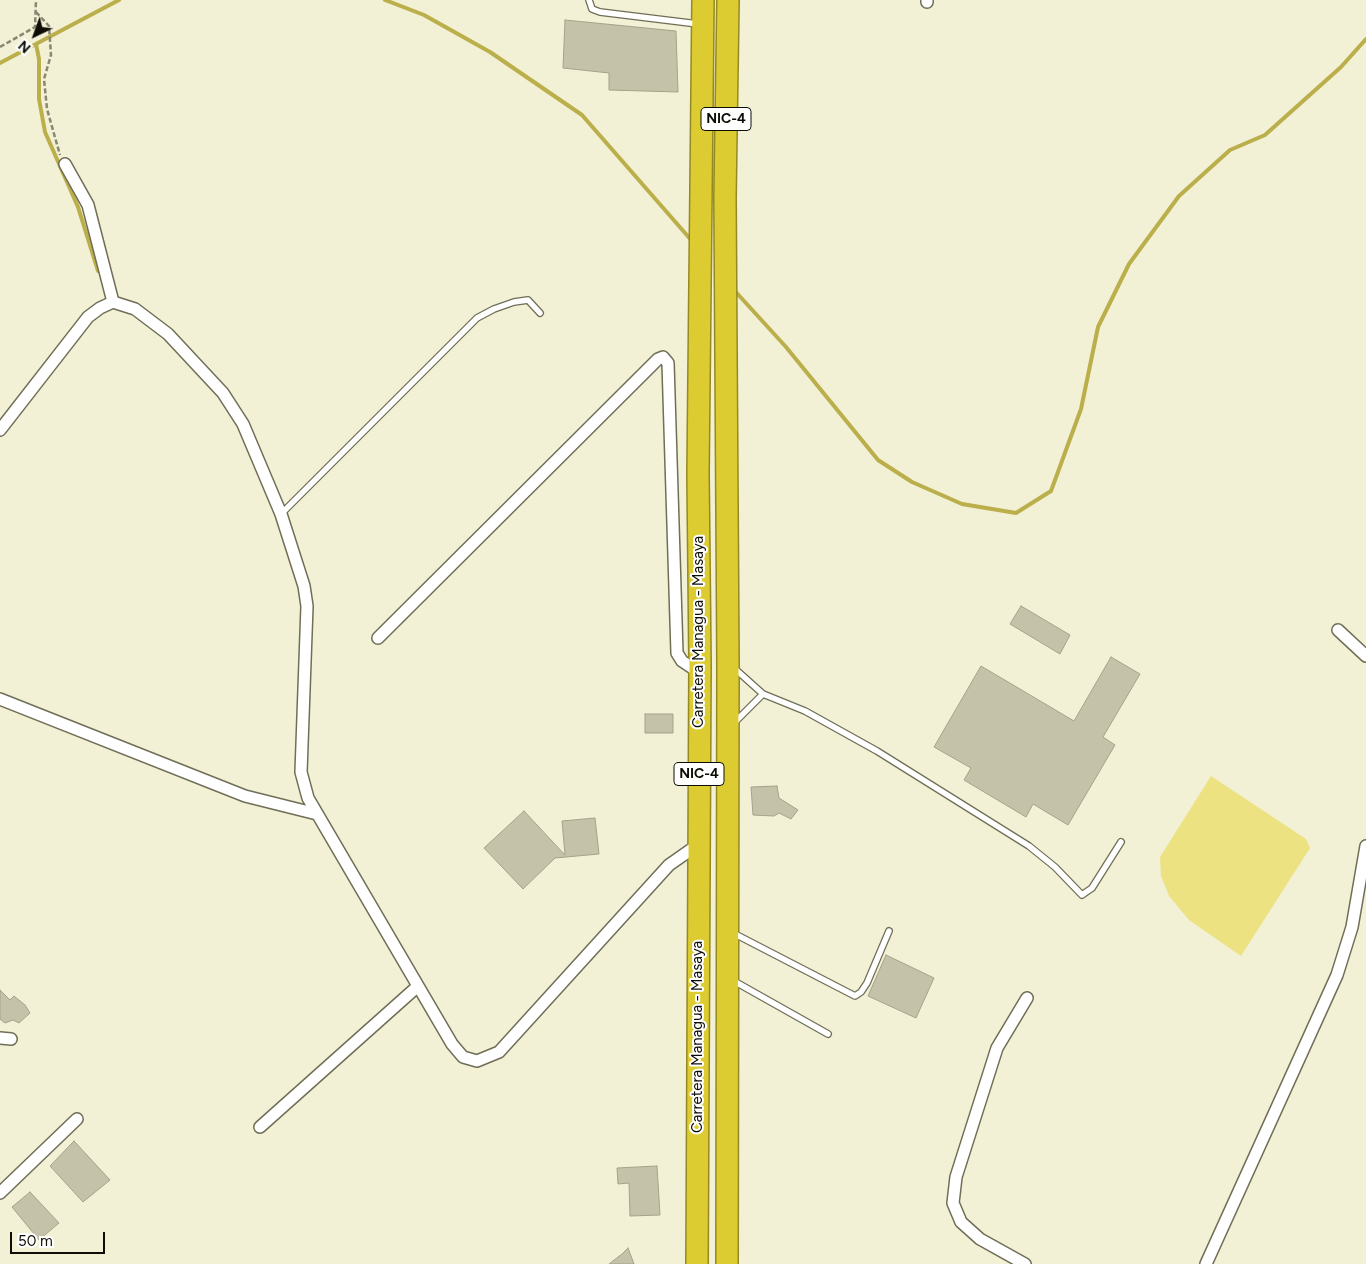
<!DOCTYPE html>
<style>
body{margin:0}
#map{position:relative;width:1366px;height:1264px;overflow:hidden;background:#f2f0d5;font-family:Figtree,sans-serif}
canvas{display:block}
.north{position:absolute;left:10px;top:10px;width:50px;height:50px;-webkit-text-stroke:4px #fff;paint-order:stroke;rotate:222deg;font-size:14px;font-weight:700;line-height:20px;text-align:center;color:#0e0d05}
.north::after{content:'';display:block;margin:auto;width:18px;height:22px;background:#0e0d05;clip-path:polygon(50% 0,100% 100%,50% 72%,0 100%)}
.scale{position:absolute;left:10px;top:1232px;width:95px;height:22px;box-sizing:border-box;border:2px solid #0e0d05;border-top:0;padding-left:6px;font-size:15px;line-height:18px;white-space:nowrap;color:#0e0d05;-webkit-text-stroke:4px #fff;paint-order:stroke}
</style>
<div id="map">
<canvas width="1366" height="1264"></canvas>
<div class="north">N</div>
<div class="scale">50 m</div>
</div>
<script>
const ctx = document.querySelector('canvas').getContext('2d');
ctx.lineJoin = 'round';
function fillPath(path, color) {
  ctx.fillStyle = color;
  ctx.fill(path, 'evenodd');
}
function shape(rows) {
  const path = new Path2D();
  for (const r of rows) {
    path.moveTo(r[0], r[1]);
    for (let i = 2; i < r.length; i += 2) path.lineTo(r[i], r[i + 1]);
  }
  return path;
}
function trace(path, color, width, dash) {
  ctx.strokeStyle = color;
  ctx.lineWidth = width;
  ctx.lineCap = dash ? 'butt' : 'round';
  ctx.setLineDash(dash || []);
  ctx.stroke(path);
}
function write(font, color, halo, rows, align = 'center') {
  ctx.font = font + ' Figtree,sans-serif';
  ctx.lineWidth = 4;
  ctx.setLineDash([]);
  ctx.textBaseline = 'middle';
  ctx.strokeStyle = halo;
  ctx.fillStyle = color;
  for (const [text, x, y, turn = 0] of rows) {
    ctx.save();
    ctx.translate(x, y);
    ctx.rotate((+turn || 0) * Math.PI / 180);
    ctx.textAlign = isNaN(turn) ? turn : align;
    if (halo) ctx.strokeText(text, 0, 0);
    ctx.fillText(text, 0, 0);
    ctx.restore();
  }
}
fillPath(shape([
 [1211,776,1306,839,1310,848,1241,956,1189,920,1169,896,1161,876,1160,857]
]), '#ece282');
trace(shape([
 [385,0,424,15,490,52,582,115,692,241],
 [36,44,39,59,39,99,45,132,78,207,98,271],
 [0,63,119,0],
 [734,290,786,347,878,460,912,482,962,504,1016,513,1051,491,1081,409,1098,327,1129,264,1179,196,1230,150,1265,135,1341,67,1366,39]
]), '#baaf4a', 4);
const building = shape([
 [565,20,676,31,678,92,609,90,609,73,563,68,565,20],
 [1021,606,1070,635,1060,654,1010,624,1021,606],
 [1111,657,1140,674,1103,737,1115,745,1068,825,1033,804,1026,817,964,780,971,768,934,747,981,666,1074,721,1111,657],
 [645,714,673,714,673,733,645,733,645,714],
 [777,786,779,798,798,810,791,819,779,813,774,816,753,815,751,787,777,786],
 [524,811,565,855,562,821,595,818,599,854,555,858,523,889,484,848,524,811],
 [886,955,934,978,916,1018,868,996,886,955],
 [0,990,10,1000,14,996,25,1005,30,1013,19,1023,13,1020,5,1023,0,1019,0,990],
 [74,1141,110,1180,83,1202,50,1166,74,1141],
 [657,1166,660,1215,630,1216,629,1183,618,1184,617,1168,657,1166],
 [30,1192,59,1223,39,1240,12,1207,30,1192],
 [628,1248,634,1264,609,1264,622,1254,628,1248]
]);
fillPath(building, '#c4c2a8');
trace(building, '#a4a289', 1);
const lane = shape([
 [589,0,592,9,600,12,698,24],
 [281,514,477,318,494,309,514,302,528,300,540,313],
 [734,668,763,694,805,711,877,751,1029,846,1055,867,1082,895,1092,888,1121,842],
 [733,724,763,694],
 [733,933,855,996,861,992,867,983,889,931],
 [732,980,828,1034]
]);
const street = shape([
 [927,0,927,2],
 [65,164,88,205,113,302],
 [0,430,88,317,100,308,113,302,135,309,168,334,223,393,243,424,281,514,304,586,307,606,301,772,308,798,452,1044,463,1057,477,1061,499,1052,669,865,699,844],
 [1338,630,1366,656],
 [378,638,658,359,663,357,668,363,677,653,682,661,700,673],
 [0,699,245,796,317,814],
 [0,1038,11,1039],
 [260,1127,418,986],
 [0,1193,77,1119],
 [1025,1264,980,1239,961,1222,953,1203,956,1177,997,1048,1027,998],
 [1206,1264,1337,975,1352,927,1366,846]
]);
const highway = shape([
 [697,1264,700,664,698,474,703,0],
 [727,1264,728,664,725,198,728,0]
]);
trace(lane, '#706e57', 8);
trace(street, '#706e57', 14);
trace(highway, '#948922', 24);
trace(shape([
 [36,12,49,26,51,55,44,79,47,109,60,155],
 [0,47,35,27,36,0]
]), '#888774', 2.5, [5, 2.5]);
trace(lane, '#fff', 5.5);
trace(street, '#fff', 11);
trace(highway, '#dccc31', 21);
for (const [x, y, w] of [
 [726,119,50],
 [699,774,50]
]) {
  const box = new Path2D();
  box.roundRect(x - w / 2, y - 11.5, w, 23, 4);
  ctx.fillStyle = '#fff';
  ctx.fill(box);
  trace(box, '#0e0d05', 1);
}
write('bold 14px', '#0e0d05', null, [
 ["NIC-4",726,119],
 ["NIC-4",699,774]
]);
write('15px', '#0e0d05', '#fff', [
 ["Carretera Managua - Masaya",699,632,-90],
 ["Carretera Managua - Masaya",698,1037,-90]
]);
</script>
